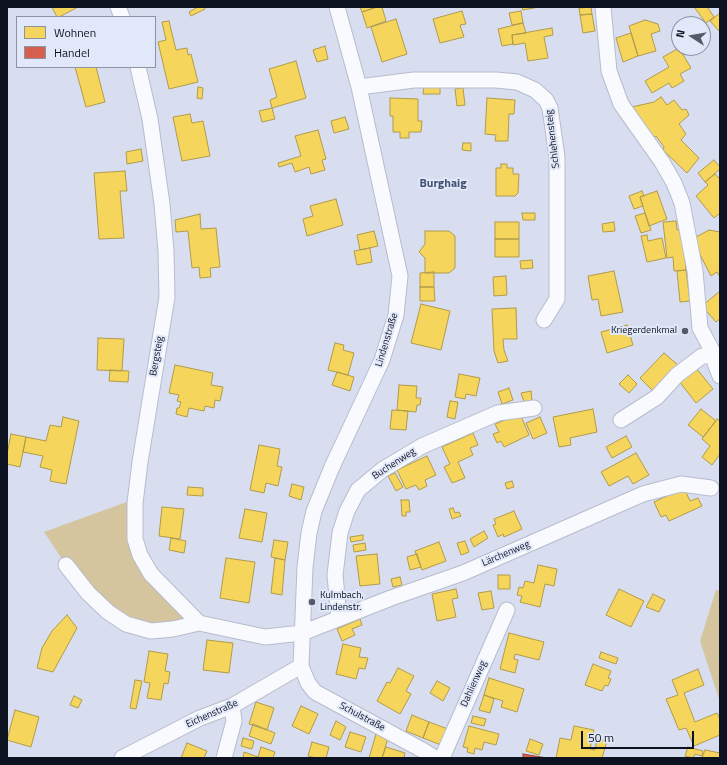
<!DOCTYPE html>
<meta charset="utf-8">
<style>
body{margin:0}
#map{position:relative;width:727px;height:765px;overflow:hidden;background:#d8def0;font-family:"Titillium Web",sans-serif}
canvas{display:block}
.frame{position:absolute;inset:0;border:8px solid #0e1321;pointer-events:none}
.legend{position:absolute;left:16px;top:16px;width:140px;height:52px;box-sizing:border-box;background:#e1e8f9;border:1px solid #8d93a3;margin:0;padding:5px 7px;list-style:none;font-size:12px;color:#0e1321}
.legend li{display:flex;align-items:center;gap:8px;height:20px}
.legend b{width:20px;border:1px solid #8d93a3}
.north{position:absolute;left:671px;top:16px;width:40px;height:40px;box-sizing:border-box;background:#e1e8f9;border:1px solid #8d93a3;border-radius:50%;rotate:282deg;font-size:11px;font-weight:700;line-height:16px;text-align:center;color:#0e1321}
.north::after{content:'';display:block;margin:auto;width:14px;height:18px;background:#555a69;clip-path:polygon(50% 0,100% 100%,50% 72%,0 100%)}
.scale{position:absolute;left:581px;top:731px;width:113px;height:18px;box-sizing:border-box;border:2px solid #0e1321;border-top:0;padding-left:5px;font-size:12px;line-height:14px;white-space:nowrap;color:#0e1321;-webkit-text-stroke:3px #e1e8f9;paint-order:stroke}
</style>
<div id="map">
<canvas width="727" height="765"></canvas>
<div class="frame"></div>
<ul class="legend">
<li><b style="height:11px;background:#f6d55c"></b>Wohnen</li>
<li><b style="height:11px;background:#d6604d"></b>Handel</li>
</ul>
<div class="north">N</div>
<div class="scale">50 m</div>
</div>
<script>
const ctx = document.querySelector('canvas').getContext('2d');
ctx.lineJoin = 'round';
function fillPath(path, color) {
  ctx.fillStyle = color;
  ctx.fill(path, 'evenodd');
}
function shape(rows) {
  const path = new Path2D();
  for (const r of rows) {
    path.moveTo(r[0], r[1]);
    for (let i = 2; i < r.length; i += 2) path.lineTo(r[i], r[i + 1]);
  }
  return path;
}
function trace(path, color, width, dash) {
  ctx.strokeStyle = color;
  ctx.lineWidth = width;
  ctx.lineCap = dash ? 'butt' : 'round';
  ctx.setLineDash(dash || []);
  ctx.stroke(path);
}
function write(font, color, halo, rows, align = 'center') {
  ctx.font = font + ' "Titillium Web",sans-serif';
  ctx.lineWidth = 4;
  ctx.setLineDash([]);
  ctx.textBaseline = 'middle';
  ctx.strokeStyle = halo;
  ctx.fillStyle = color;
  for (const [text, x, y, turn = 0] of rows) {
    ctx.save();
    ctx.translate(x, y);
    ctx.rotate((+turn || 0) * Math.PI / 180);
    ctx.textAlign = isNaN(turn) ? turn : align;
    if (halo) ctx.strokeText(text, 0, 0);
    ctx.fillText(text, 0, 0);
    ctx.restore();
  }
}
fillPath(shape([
 [135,499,140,555,199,623,151,631,108,612,66,565,44,532],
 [716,590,720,591,720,702,700,641]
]), '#d4c59f');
const homes = shape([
 [52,7,78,7,59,17,57,17,52,7],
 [198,7,205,7,205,9,191,16,189,12,198,7],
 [360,7,377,7,362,12,360,7],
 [377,7,382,7,386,21,367,28,362,12,377,7],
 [522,7,539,7,523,10,522,7],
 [591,7,592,14,580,15,579,8,591,7],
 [694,7,710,7,708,8,714,17,706,23,694,7],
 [462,11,466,24,460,25,464,37,440,43,433,19,462,11],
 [521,11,523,23,512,25,509,13,521,11],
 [720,13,720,30,719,31,710,21,720,13],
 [592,14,595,31,583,33,580,15,592,14],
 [396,19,407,54,382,62,371,27,396,19],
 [645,20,658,24,660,31,651,34,656,51,638,56,629,26,645,20],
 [169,21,176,50,187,48,188,55,191,54,198,82,169,89,158,42,166,40,162,22,169,21],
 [523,23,526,33,512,35,513,44,502,46,498,29,523,23],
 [552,28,553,35,544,37,548,58,528,61,525,43,513,45,512,35,552,28],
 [631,33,638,56,623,62,616,38,631,33],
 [325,46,328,59,317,62,313,50,325,46],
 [679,48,691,68,680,74,684,81,672,88,669,83,652,93,645,81,669,67,663,57,679,48],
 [296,61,306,98,272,108,270,100,277,97,269,69,296,61],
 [75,67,96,67,105,102,86,107,75,67],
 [424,86,440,87,440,94,423,94,424,86],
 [198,87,203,88,202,99,197,98,198,87],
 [463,88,465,105,457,106,455,89,463,88],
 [661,97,667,105,674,100,682,110,686,109,689,115,679,124,686,134,681,140,699,158,687,173,663,150,664,147,656,136,653,139,632,107,654,102,661,97],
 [390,98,418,99,418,121,422,121,421,132,409,132,409,138,400,138,400,132,393,132,393,116,390,116,390,98],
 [487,98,515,100,514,114,509,114,508,141,495,141,496,135,485,134,487,98],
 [272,108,275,119,262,122,259,111,272,108],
 [190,114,192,123,203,121,210,156,182,161,173,117,190,114],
 [345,117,349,129,334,133,331,121,345,117],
 [318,130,326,159,322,160,325,170,311,174,309,167,295,172,292,163,279,167,278,163,301,156,295,136,318,130],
 [463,143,471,143,471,151,462,150,463,143],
 [141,149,143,161,127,164,126,152,141,149],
 [714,160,720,167,720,169,705,182,698,173,714,160],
 [501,164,507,164,507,168,513,168,513,174,519,174,518,193,515,196,496,196,496,168,501,168,501,164],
 [125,171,127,191,120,191,124,238,99,239,94,173,125,171],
 [715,174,720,179,720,213,714,218,696,196,708,185,705,182,715,174],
 [642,191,644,196,640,197,643,206,634,209,629,196,642,191],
 [657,191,667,219,649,226,640,197,657,191],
 [336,199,343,225,307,236,303,219,313,216,310,206,336,199],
 [522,213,535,213,535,220,523,220,522,213],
 [645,213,651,230,641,233,635,216,645,213],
 [200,214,201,229,216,228,220,267,210,268,211,277,200,278,199,267,192,268,188,231,176,232,175,220,200,214],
 [676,221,677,230,682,229,686,270,674,271,673,257,667,258,663,222,676,221],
 [495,222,519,222,519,239,495,239,495,222],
 [614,222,615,231,603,232,602,224,614,222],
 [709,230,720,232,720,277,717,272,711,276,692,239,709,230],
 [374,231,378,246,360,250,357,235,374,231],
 [425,231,449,231,455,236,455,268,449,273,425,273,425,258,419,252,425,244,425,231],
 [647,235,648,241,662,238,666,258,647,262,641,236,647,235],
 [495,239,519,239,519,257,495,257,495,239],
 [370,248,372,262,357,265,354,251,370,248],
 [532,260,533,268,521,269,520,261,532,260],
 [686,270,690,301,680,302,677,271,686,270],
 [614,271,623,312,601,316,598,299,592,300,588,276,614,271],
 [434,272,434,287,420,287,420,273,434,272],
 [506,276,507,295,494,296,493,277,506,276],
 [420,287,434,287,435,301,420,301,420,287],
 [720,291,720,319,716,322,702,306,720,291],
 [421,304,450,311,441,350,411,343,421,304],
 [516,308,517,339,503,339,504,350,508,361,498,363,494,351,492,309,516,308],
 [627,325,633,345,607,353,601,332,627,325],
 [98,338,124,339,122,371,97,370,98,338],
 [335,343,344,345,343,350,354,353,348,375,328,370,335,343],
 [664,353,678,365,653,391,640,378,664,353],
 [175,365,213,373,211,385,223,387,220,401,215,400,214,408,205,406,204,411,189,408,187,417,176,414,177,408,179,408,181,402,177,401,179,395,169,393,175,365],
 [696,368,713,389,696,403,679,381,696,368],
 [110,370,129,371,128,382,109,381,110,370],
 [337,372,354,377,350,391,332,385,337,372],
 [459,374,480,378,476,396,466,394,465,399,455,397,459,374],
 [628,375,637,384,629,393,619,384,628,375],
 [399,385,417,386,416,398,421,398,420,405,417,405,416,412,397,410,399,385],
 [509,388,513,400,502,404,498,392,509,388],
 [531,391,532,401,524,402,521,393,531,391],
 [450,401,458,402,455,419,447,417,450,401],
 [593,409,597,432,570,438,571,445,559,447,553,417,593,409],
 [701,409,716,421,703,437,688,425,701,409],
 [392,410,408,411,406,430,390,429,392,410],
 [520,414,529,435,504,447,501,441,497,443,493,434,499,432,495,424,520,414],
 [63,417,79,421,66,484,50,481,52,470,40,467,43,456,23,452,26,437,46,441,50,425,61,427,63,417],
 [540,417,547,433,533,439,526,423,540,417],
 [717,419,720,421,720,454,712,465,702,457,710,446,702,439,717,419],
 [473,433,478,445,470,448,473,455,458,462,465,478,452,483,444,467,450,464,442,447,473,433],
 [11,434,26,437,20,467,7,464,7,454,11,434],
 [626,436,632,447,612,458,606,447,626,436],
 [259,445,280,449,277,466,282,467,278,486,266,483,264,493,250,490,259,445],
 [636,453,649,475,633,484,628,476,609,486,601,472,636,453],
 [427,456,436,475,425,480,427,486,419,490,416,485,406,489,397,470,427,456],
 [395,473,403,487,396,491,388,476,395,473],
 [512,481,514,487,507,489,505,483,512,481],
 [292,484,304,487,301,500,289,496,292,484],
 [188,487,203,488,203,496,187,495,188,487],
 [684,488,690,501,698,498,702,506,669,521,666,515,661,517,654,502,684,488],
 [401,500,409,500,410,512,406,512,406,516,402,516,401,500],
 [162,507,184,509,180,539,159,536,162,507],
 [453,508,455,513,459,512,461,516,452,519,449,509,453,508],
 [245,509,267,513,262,542,239,538,245,509],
 [514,511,522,529,504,537,503,534,498,537,493,525,496,524,494,519,514,511],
 [484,531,488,538,474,547,470,539,484,531],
 [363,535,363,540,351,542,350,537,363,535],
 [171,538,186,541,184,553,169,550,171,538],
 [274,540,288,542,285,560,271,557,274,540],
 [465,541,469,552,461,555,457,543,465,541],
 [439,542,446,561,422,570,415,551,439,542],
 [365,543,366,550,354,552,353,545,365,543],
 [377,554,380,584,360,586,356,556,377,554],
 [417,554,421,567,410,570,407,557,417,554],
 [226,558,255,562,249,603,220,598,226,558],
 [275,558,285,560,282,595,271,593,275,558],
 [538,565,557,569,554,586,545,584,540,607,520,602,522,596,517,595,519,587,523,588,525,581,534,583,538,565],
 [498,575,510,575,510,589,498,589,498,575],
 [400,577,402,585,393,587,391,579,400,577],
 [456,589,458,598,452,599,456,617,437,621,432,594,456,589],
 [619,589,644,601,631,627,606,615,619,589],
 [491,591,494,608,482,610,478,593,491,591],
 [653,594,665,600,659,612,646,607,653,594],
 [67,615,77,628,53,672,37,668,42,648,52,631,67,615],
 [360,619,362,625,352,629,355,635,342,641,337,629,360,619],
 [509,633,544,642,539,660,515,654,514,659,518,660,515,673,500,669,509,633],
 [207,640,233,643,229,673,203,670,207,640],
 [343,644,361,648,359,657,368,658,365,669,359,668,356,679,336,674,343,644],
 [149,651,168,654,165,671,170,672,168,684,164,683,161,700,147,698,150,683,144,682,149,651],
 [601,652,618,658,616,664,599,658,601,652],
 [593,664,611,671,608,678,611,679,608,686,605,685,602,691,585,685,593,664],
 [398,668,414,676,406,691,411,694,400,714,377,701,387,682,390,683,398,668],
 [698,669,704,685,684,693,695,722,717,713,720,719,720,735,694,746,686,728,679,730,666,699,678,695,672,680,698,669],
 [489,678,524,689,517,712,501,707,503,701,484,695,489,678],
 [135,680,142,681,136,709,130,708,135,680],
 [437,681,450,688,443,701,430,693,437,681],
 [484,695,494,699,490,713,479,710,484,695],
 [74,696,82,700,78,708,70,705,74,696],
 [256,702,274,708,267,730,249,724,256,702],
 [301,706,318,714,309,734,292,726,301,706],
 [15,710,39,717,31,747,7,740,15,710],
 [412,715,429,722,423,738,406,731,412,715],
 [473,716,486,719,484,726,471,723,473,716],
 [336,721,346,727,340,740,330,735,336,721],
 [429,722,448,729,441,745,423,738,429,722],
 [253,724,275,733,271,744,249,736,253,724],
 [469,726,499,734,496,745,484,742,482,750,475,748,474,754,467,752,468,748,463,747,469,726],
 [574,726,594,730,590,749,595,750,597,739,607,741,602,758,556,758,560,738,571,740,574,726],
 [350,732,366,737,361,752,345,747,350,732],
 [376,734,388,738,382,758,369,758,376,734],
 [243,738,254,741,252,749,241,746,243,738],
 [530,739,543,744,539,755,526,751,530,739],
 [312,742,329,747,326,758,316,758,308,756,312,742],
 [187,743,207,751,204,758,181,758,187,743],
 [261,747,275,752,273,758,243,758,244,752,258,757,261,747],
 [386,747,405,753,404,758,382,758,386,747],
 [688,747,703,751,702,756,695,754,693,758,685,756,688,747],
 [705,750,720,753,720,758,702,758,705,750]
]);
fillPath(homes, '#f6d55c');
trace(homes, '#b09b4a', 1);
const shops = shape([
 [523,754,547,758,523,758,523,754]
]);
fillPath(shops, '#d6604d');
trace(shops, '#9a4940', 1);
const minor = shape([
 [118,7,122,17],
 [337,7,359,87,400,276,396,315,382,360,332,467,314,511,309,533,305,567,301,666,308,683,315,692,424,751,435,758],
 [603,7,609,71,621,104,662,162,674,183,682,203,695,271,700,328,715,356,715,363,720,376],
 [138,67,150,119,162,204,166,251,167,297,140,462,135,503,135,539,140,555,151,574,199,623,265,637,302,633,391,598,463,573,643,494,681,484,711,488],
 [359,87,414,80,496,80,517,82,535,90,546,100,550,108,557,157,557,299,544,320],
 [621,420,657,397,677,375,702,356,715,356],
 [66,565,88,593,108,612,126,624,151,631,173,629,199,623],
 [339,618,335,575,340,533,347,511,358,490,382,470,422,446,498,413,534,408],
 [122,758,200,718,232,706,301,666],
 [224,758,234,721,232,706],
 [442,758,507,610]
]);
trace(minor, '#b6bccc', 17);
trace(minor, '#f9fafd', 15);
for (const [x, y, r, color] of [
 [685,331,4,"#555a69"],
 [312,602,4,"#555a69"]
]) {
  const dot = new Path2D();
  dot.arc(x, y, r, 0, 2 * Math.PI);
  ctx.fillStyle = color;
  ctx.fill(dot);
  trace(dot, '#e1e8f9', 1.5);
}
write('10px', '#0e1321', '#e1e8f9', [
 ["Schlehensteig",553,139,-97],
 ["Lindenstraße",387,340,-73],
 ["Bergsteig",157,356,-80],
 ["Buchenweg",394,464,-33],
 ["Lärchenweg",506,554,-23],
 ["Dahlienweg",474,684,-66],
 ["Eichenstraße",212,714,-24],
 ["Schulstraße",362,717,28]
]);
write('10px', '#0e1321', '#e1e8f9', [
 ["Kriegerdenkmal",677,331],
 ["Kulmbach,",320,596,"left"],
 ["Lindenstr.",320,608,"left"]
], 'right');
write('bold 12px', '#455274', '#e1e8f9', [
 ["Burghaig",443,184]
]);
</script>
